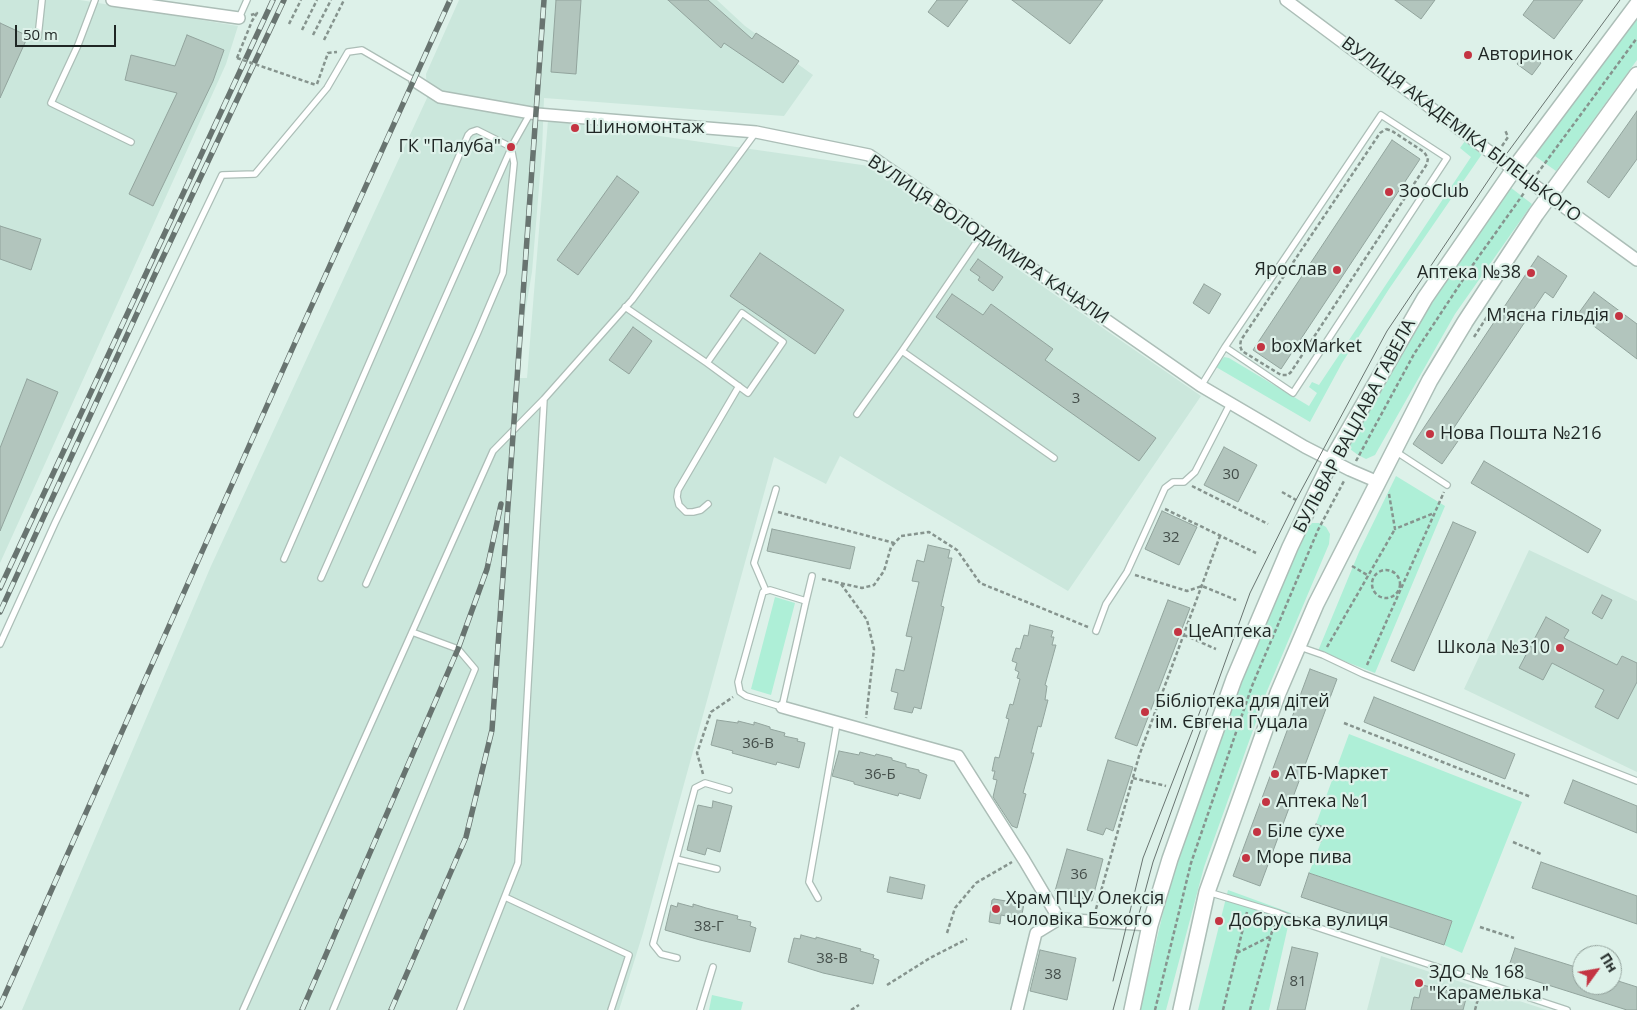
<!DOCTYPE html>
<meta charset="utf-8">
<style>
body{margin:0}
#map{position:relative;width:1637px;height:1010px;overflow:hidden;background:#ddf1e9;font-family:"Open Sans",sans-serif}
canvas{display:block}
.north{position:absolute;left:1572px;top:945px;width:50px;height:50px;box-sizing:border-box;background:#ddf1e9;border:1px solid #91a09a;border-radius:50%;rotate:58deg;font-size:14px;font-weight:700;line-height:20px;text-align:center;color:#1f2624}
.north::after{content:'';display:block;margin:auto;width:18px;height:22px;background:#c43442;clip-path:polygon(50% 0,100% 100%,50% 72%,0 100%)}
.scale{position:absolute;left:15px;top:25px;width:101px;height:22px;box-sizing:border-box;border:2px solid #1f2624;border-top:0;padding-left:6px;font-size:15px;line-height:18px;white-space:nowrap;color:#1f2624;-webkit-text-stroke:4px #ddf1e9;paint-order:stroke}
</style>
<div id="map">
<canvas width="1637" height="1010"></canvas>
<div class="north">Пн</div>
<div class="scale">50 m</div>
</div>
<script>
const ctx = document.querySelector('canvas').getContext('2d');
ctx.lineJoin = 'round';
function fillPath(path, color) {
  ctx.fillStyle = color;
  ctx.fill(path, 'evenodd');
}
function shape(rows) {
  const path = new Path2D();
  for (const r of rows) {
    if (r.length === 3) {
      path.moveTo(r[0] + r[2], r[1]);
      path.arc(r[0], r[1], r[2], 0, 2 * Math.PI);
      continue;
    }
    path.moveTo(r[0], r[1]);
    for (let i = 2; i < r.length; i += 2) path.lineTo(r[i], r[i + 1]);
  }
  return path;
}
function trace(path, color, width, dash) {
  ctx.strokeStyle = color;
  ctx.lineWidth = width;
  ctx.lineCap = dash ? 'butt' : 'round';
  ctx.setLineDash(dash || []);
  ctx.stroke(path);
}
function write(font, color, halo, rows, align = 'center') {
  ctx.font = font + ' "Open Sans",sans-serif';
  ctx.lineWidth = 4.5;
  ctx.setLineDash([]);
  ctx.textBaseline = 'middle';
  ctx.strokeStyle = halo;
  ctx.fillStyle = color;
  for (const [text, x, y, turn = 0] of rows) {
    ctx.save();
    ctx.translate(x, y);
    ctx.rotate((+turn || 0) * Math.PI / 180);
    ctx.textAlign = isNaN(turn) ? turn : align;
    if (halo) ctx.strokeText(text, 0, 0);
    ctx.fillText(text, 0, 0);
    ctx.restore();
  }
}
fillPath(shape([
 [0,0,80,0,238,26,226,64,0,563],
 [459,0,717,0,745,26,813,75,784,116,544,98,542,151,532,272,514,378,527,378,548,120,869,166,1201,396,1068,591,840,456,826,484,774,457,643,933,619,1010,22,1010,211,566,427,98,426,74],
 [1529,550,1637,601,1637,772,1464,689],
 [1381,956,1547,1010,1367,1010]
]), '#cbe7dc');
fillPath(shape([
 [1637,16,1637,60,1556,171,1535,156],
 [1465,141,1482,154,1389,289,1342,363,1310,422,1216,367,1224,357,1229,358,1309,406,1317,393,1309,387,1312,382,1319,385,1471,157,1460,148],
 [1510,187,1532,204,1455,314,1375,455,1366,459,1358,455,1350,449,1349,440,1432,303],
 [1396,476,1445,506,1375,673,1318,651,1359,552],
 [1309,523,1319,523,1326,527,1330,534,1329,544,1267,691,1204,867,1166,1010,1140,1010,1175,862,1236,682],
 [775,597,795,603,771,695,751,689],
 [1349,734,1522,802,1462,953,1444,945,1452,921,1309,873,1326,829,1316,824],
 [1228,890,1291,913,1269,1010,1198,1010],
 [712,995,743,1002,741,1010,709,1010]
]), '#aeefd7');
const building = shape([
 [556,0,581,0,576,74,551,72,556,0],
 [668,0,708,0,752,39,756,33,799,61,783,83,724,43,721,48,668,0],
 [937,0,968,0,948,27,928,12,937,0],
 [1012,0,1103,0,1070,44,1012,0],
 [1395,0,1435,0,1421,19,1395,0],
 [1534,0,1583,0,1554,39,1523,15,1534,0],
 [0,23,28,36,0,98,0,23],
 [187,35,224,50,213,81,153,206,129,194,177,93,125,80,131,55,175,66,187,35],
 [1527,51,1541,63,1532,75,1517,64,1527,51],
 [1637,111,1637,159,1609,198,1587,182,1637,111],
 [1392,140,1420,159,1281,369,1253,350,1392,140],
 [617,176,639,192,578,275,557,260,617,176],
 [0,226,41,239,31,270,0,259,0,226],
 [760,253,844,310,815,354,730,296,760,253],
 [1538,256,1567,276,1553,298,1545,292,1449,435,1458,441,1442,464,1413,444,1538,256],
 [978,259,1003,277,993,291,978,280,980,277,970,270,978,259],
 [1204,284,1221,294,1209,314,1193,303,1204,284],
 [1594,292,1637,324,1637,359,1578,314,1594,292],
 [952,294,983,315,991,304,1053,349,1045,360,1156,438,1139,461,936,317,952,294],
 [633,327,652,341,629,374,609,360,633,327],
 [27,379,58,392,0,531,0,448,27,379],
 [1224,447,1257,465,1238,502,1204,485,1224,447],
 [1484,461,1601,530,1588,553,1471,483,1484,461],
 [1162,511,1197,527,1179,565,1145,549,1162,511],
 [1453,522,1476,532,1414,671,1391,661,1453,522],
 [772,529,855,547,850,569,767,551,772,529],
 [928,545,950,550,948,558,952,558,941,606,944,607,921,709,914,707,912,713,894,709,898,693,891,691,896,669,904,671,912,637,906,636,919,582,912,581,917,560,924,562,928,545],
 [1602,595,1612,600,1602,619,1592,613,1602,595],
 [1168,600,1190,608,1137,746,1115,738,1168,600],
 [1546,617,1569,630,1564,638,1617,665,1622,656,1637,663,1637,682,1618,719,1595,707,1604,690,1552,663,1543,680,1519,668,1546,617],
 [1030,625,1053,631,1051,637,1054,637,1052,645,1056,645,1045,685,1047,686,1045,700,1048,700,1041,727,1038,726,1031,753,1034,753,1023,793,1026,794,1017,828,1012,826,993,797,997,780,993,779,995,771,992,771,995,757,999,758,1009,719,1006,718,1010,704,1013,705,1020,679,1017,678,1019,672,1015,670,1017,663,1012,661,1016,648,1020,649,1024,635,1028,636,1030,625],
 [1310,669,1337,679,1260,886,1233,876,1310,669],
 [1374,697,1515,754,1505,779,1364,722,1374,697],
 [717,720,738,723,738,721,754,725,754,722,770,727,770,729,785,733,784,736,798,739,797,741,805,743,799,768,777,762,776,765,732,753,733,751,711,745,717,720],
 [839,751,859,755,860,752,875,756,876,754,892,758,892,760,906,764,906,767,919,770,919,772,927,775,920,799,899,793,898,796,854,784,854,782,832,776,839,751],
 [1108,760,1133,767,1113,831,1106,828,1103,835,1087,830,1108,760],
 [1573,780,1637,806,1637,833,1564,803,1573,780],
 [713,801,732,806,720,852,707,848,705,855,687,850,698,805,712,808,713,801],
 [1316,824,1326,828,1321,842,1311,838,1316,824],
 [1067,849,1103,859,1092,901,1055,891,1067,849],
 [1541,862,1637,896,1637,924,1532,888,1541,862],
 [1309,873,1452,921,1444,945,1301,897,1309,873],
 [890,877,925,885,922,899,887,892,890,877],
 [994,899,1024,904,1021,919,1001,915,1000,924,989,922,992,900,994,899],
 [678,903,693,907,693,904,706,908,738,916,737,919,751,922,750,926,756,928,750,952,700,940,665,930,671,905,677,907,678,903],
 [801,935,816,939,816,937,861,949,860,951,874,955,873,958,879,960,873,984,823,973,788,962,794,938,800,939,801,935],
 [1292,947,1318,953,1305,1010,1277,1010,1292,947],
 [1515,948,1582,969,1582,985,1612,985,1612,979,1637,987,1637,1010,1627,1010,1507,972,1515,948],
 [1040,950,1076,958,1067,1000,1030,991,1040,950],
 [1422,985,1467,995,1463,1010,1411,1010,1414,997,1419,998,1422,985]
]);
fillPath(building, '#b2c5bd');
trace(building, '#92a49d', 1);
const service = shape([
 [95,0,78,45,51,103,131,142],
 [239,18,247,0],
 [38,37,42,0],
 [625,307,707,363,748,393,783,342,742,313,707,363],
 [902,351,1054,458],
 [1201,386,1225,347,1381,115,1447,158,1293,393,1225,347],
 [857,414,902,351,982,234],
 [1395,451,1447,485],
 [708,504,701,510,693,512,686,512,679,505,677,497,678,490,739,386],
 [284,559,468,135,471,132,477,130,511,147,514,163,503,273,478,332,366,584],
 [321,578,513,144,531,112],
 [766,591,754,563,776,489],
 [806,601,770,590,763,592,738,682,740,692,746,696,782,707,806,601,812,576],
 [1096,631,1106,604,1127,572,1165,488,1173,482,1184,482,1195,472,1230,404],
 [0,644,55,523,222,175,255,174,327,88,348,52,362,50,415,81],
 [1300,647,1323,655,1363,674,1637,781],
 [676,859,717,869],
 [1208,892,1278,913,1301,922,1567,1010],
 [505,897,629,955,611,1010],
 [818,898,809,882,837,723],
 [677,958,661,954,653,944,695,788,705,783,729,790],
 [243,1010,493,451,544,399],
 [333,1010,475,669,458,649,412,632],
 [460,1010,518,863,544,399,632,300,756,132],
 [700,1010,713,967]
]);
const minor = shape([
 [112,0,239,18],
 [1286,0,1549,196,1637,260],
 [415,81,440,97,537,114,756,132,869,155,1201,386,1305,447,1350,470,1378,482],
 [782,707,958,756,1024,860,1059,919,1150,925],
 [1017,1010,1036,933,1059,919]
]);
const secondary = shape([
 [1132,1010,1150,925,1170,859,1234,679,1290,547,1331,461,1425,298,1514,169,1637,5],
 [1181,1010,1207,892,1278,693,1316,604,1430,380,1465,322,1536,214,1637,75]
]);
trace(service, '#acbeb7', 8);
trace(minor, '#acbeb7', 14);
trace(secondary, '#acbeb7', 18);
trace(shape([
 [289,24,301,0],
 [302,30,317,0],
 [313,35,331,0],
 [324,40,344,0],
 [237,58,252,21,257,13,251,15],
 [317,84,328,53,337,52],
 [1386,129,1392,131,1424,152,1428,158,1427,164,1291,372,1288,375,1281,375,1242,351,1240,346,1241,340,1380,133,1386,129],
 [1502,146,1508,137,1505,130],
 [1537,174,1637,38],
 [1474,337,1490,312],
 [1356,461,1414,354,1472,266,1524,193],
 [1192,486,1268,524],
 [1282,492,1296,500],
 [1389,494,1395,529,1434,513],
 [1165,509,1256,553],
 [778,512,894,543],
 [1352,566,1369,576],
 [1386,584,14],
 [1135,575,1187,591,1202,586,1236,600],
 [822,579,862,588,874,585,884,571,891,547,901,536,929,532,957,550,980,583,1088,627],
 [841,584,867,620,874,649,866,718],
 [1184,635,1216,649],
 [1327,647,1395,529],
 [1367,665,1444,492],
 [1344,723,1531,797],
 [703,774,697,753,711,712,733,697],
 [1133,778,1166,786],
 [1513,842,1541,854],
 [1096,909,1139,756,1220,536],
 [1480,927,1514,938],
 [947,933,955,908,976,883,1012,862],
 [1237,953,1271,936],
 [887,985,930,958,967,939],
 [851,1010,859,1005],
 [1155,1010,1191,863,1252,686,1318,530,1344,481],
 [1223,1010,1247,912],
 [1250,1010,1275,921],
 [1475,1010,1479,995]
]), '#86948e', 2.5, [4, 2.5]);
trace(service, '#fff', 5.5);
trace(minor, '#fff', 11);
trace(secondary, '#fff', 15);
trace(shape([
 [1113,981,1143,858,1204,701],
 [1113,1010,1153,862,1250,593,1296,500,1387,331,1502,160,1620,0]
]), '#687470', 1);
const rail = shape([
 [0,588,273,0],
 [0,612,156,272,284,0],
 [0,1006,298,336,450,0],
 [302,1010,458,649,487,569,501,504],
 [391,1010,466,837,492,730,544,0]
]);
trace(rail, '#687470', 5.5);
trace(rail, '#ddf1e9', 4, [11]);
trace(shape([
 [237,58,316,85]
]), '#86948e', 2.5, [4, 2.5]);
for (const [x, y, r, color] of [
 [1468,55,5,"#c43442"],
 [575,128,5,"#c43442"],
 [511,147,5,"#c43442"],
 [1389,192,5,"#c43442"],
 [1337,270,5,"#c43442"],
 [1531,273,5,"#c43442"],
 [1619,316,5,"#c43442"],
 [1261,347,5,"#c43442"],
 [1430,434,5,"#c43442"],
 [1178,632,5,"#c43442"],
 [1560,648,5,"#c43442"],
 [1145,712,5,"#c43442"],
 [1275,774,5,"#c43442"],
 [1266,802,5,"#c43442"],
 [1257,832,5,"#c43442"],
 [1246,858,5,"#c43442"],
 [996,909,5,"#c43442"],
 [1219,921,5,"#c43442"],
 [1419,983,5,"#c43442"]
]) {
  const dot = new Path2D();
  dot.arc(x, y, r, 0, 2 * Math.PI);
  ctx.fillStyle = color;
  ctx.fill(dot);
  trace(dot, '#ddf1e9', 2);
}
write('15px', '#444e4a', null, [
 ["3",1076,399],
 ["30",1231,475],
 ["32",1171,538],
 ["36-В",758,744],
 ["36-Б",880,775],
 ["36",1079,875],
 ["38-Г",709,927],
 ["38-В",832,959],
 ["38",1053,975],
 ["81",1298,982]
]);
write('18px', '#1f2624', '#ddf1e9', [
 ["Авторинок",1478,55],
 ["Шиномонтаж",585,128],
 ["ГК \"Палуба\"",501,147,"right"],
 ["ЗооClub",1399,192],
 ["Ярослав",1327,270,"right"],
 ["Аптека №38",1521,273,"right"],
 ["М'ясна гільдія",1609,316,"right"],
 ["boxMarket",1271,347],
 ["Нова Пошта №216",1440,434],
 ["ЦеАптека",1188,632],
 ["Школа №310",1550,648,"right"],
 ["Бібліотека для дітей",1155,702],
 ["ім. Євгена Гуцала",1155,723],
 ["АТБ-Маркет",1285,774],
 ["Аптека №1",1276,802],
 ["Біле сухе",1267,832],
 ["Море пива",1256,858],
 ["Храм ПЦУ Олексія",1006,899],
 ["чоловіка Божого",1006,920],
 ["Добруська вулиця",1229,921],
 ["ЗДО № 168",1429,973],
 ["\"Карамелька\"",1429,994]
], 'left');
write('18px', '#1f2624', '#ddf1e9', [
 ["ВУЛИЦЯ АКАДЕМІКА БІЛЕЦЬКОГО",1461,130,37],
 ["ВУЛИЦЯ ВОЛОДИМИРА КАЧАЛИ",988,240,34],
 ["БУЛЬВАР ВАЦЛАВА ГАВЕЛА",1355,426,-62]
]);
</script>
